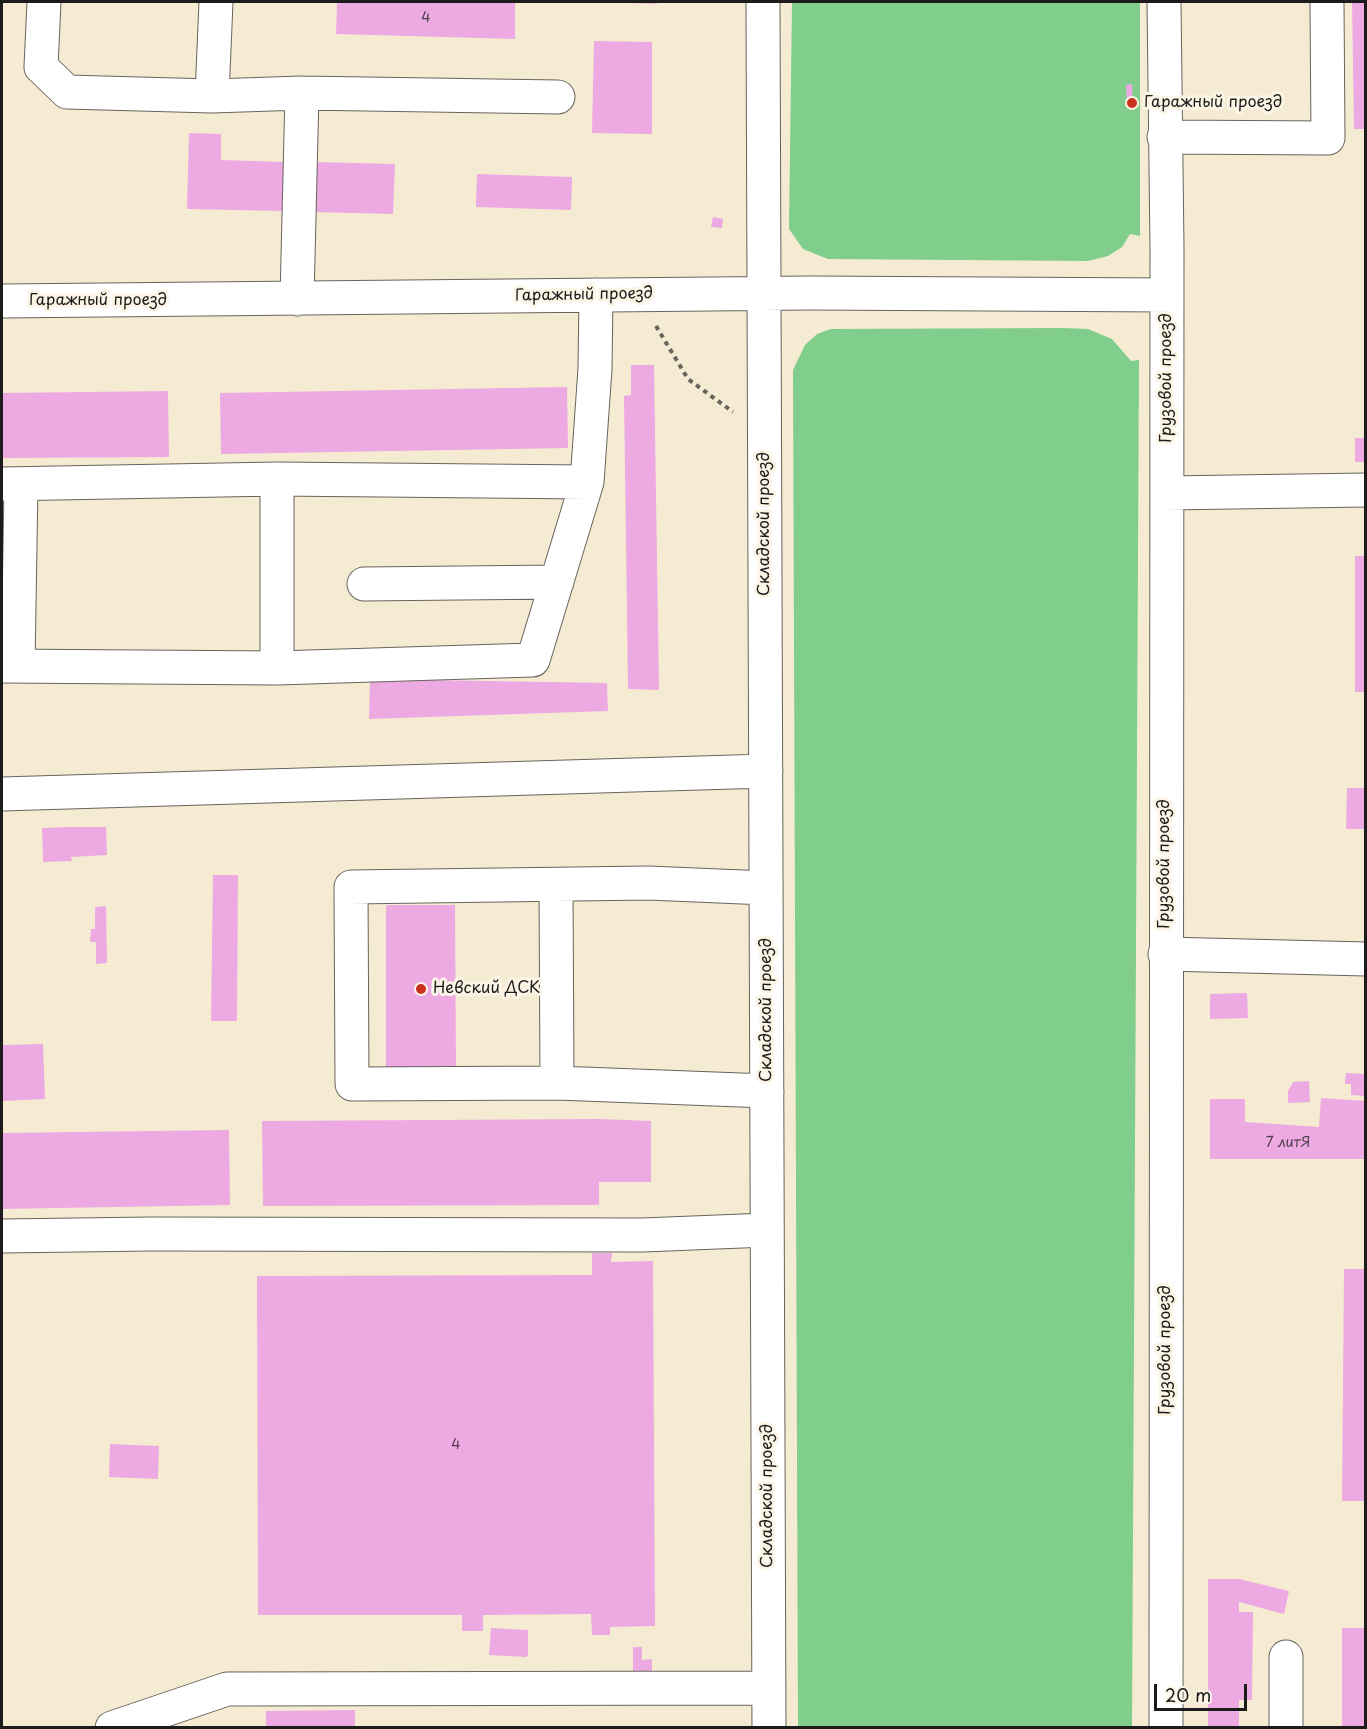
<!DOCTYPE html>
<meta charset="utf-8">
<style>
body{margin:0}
#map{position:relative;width:1367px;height:1729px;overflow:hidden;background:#f5ebd3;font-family:"Playpen Sans",sans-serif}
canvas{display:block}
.frame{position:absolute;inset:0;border:3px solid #1c1c1c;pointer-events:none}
.scale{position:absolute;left:1154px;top:1684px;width:93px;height:27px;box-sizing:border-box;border:3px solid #1c1c1c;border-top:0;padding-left:8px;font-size:18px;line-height:21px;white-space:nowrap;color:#1c1c1c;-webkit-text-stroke:4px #fcf5e5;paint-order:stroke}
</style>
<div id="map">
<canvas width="1367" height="1729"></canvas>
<div class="frame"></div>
<div class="scale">20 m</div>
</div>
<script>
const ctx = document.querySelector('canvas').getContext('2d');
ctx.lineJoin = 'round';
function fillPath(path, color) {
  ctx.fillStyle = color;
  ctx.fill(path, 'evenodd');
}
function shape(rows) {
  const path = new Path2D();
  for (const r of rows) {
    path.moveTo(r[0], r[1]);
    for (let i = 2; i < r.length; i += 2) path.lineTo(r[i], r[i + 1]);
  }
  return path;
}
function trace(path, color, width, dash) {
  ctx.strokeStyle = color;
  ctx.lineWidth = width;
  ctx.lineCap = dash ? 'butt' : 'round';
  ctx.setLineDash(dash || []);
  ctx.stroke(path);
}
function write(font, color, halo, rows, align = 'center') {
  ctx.font = font + ' "Playpen Sans",sans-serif';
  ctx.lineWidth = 6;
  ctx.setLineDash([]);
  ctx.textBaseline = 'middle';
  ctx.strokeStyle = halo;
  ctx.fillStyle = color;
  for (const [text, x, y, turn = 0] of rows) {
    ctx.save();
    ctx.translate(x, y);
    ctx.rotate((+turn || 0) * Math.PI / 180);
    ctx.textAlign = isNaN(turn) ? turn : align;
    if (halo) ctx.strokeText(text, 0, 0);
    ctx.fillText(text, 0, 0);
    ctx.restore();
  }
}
fillPath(shape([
 [792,2,1140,2,1140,236,1130,234,1122,247,1108,256,1088,261,828,259,803,249,789,229],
 [1063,328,1088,329,1112,339,1131,361,1139,360,1132,1727,798,1727,793,370,805,345,817,334,831,329]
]), '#80cd8c');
fillPath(shape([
 [337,2,515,2,515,39,336,34],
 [629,2,657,2,657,4,629,3],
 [1352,2,1366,2,1366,129,1354,129],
 [594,41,652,42,652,134,592,133],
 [1132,84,1133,107,1127,108,1126,85],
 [189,133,221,134,221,160,285,162,284,211,187,209],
 [313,162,395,164,393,214,311,212],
 [477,174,572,177,571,210,476,207],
 [713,217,723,219,722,228,711,227],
 [631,365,654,365,659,690,628,689,624,396,631,395],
 [567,387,568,448,221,454,220,393],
 [168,391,169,457,2,458,2,393],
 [1355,438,1366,438,1366,462,1355,462],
 [1355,556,1366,556,1366,692,1355,692],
 [370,679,607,683,608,711,369,719],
 [1347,788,1366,788,1366,829,1346,829],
 [70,827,106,827,107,855,71,857,72,861,43,862,42,828],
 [213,875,238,875,237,1021,211,1021],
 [386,905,455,905,456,1073,386,1073],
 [106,906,107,963,96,964,96,942,90,942,91,929,95,929,95,907],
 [1247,993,1248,1018,1210,1019,1210,994],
 [43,1044,45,1099,2,1101,2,1045],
 [1346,1073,1366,1074,1366,1096,1351,1095,1351,1084,1345,1084],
 [1309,1081,1310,1102,1288,1103,1288,1091,1293,1082],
 [1321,1098,1366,1101,1366,1159,1210,1159,1210,1099,1245,1099,1245,1122,1319,1127],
 [599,1119,651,1121,651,1182,599,1182,599,1205,263,1206,262,1121],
 [229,1130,230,1205,2,1209,2,1133],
 [592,1253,612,1253,611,1262,653,1261,655,1626,610,1627,610,1635,592,1635,591,1614,483,1615,483,1631,462,1631,462,1615,258,1615,257,1276,592,1275],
 [1344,1269,1366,1269,1366,1501,1342,1501],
 [110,1444,159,1446,158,1479,109,1477],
 [1208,1579,1239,1579,1289,1591,1284,1614,1239,1602,1239,1612,1253,1612,1252,1700,1239,1700,1239,1728,1208,1728],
 [491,1628,528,1630,528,1655,526,1657,489,1655],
 [1342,1628,1366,1628,1366,1728,1342,1728],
 [633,1647,642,1647,642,1660,652,1659,652,1672,633,1672],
 [355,1710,355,1728,266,1728,266,1711]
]), '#eda9e1');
const minor = shape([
 [44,2,41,67,67,92,212,96,302,93,558,97],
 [763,2,769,1728],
 [1164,2,1167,248,1166,1728],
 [212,96,216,2],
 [1164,137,1328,138,1327,2],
 [297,299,302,93],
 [2,301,810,293,1167,295],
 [2,484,277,479,587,482],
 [1167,493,1366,490],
 [364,584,557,582],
 [2,666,277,668,277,479],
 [18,666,21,484],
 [277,668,533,660,587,482,595,369,596,295],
 [2,794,766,771],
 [556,886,557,1083],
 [766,888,648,883,351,887,352,1084,557,1083,767,1091],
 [1165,954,1366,959],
 [2,1236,151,1234,643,1235,767,1230],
 [112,1728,227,1689,769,1688],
 [1286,1728,1286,1657]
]);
trace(minor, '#68645c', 35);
trace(shape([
 [656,326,688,379,733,412]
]), '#68645c', 4, [4.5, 4.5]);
trace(minor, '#fff', 33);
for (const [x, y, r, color] of [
 [1132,103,6,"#c8321e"],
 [421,989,6,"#c8321e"]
]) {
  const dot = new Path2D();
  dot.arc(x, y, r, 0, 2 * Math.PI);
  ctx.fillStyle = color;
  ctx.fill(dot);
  trace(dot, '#fcf5e5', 2);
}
write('14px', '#503f4d', null, [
 ["4",426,18],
 ["7 литЯ",1288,1143],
 ["4",456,1445]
]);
write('16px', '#1c1c1c', '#fcf5e5', [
 ["Гаражный проезд",1144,103],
 ["Невский ДСК",433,989]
], 'left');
write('16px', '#1c1c1c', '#fcf5e5', [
 ["Гаражный проезд",584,295,-1],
 ["Гаражный проезд",98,301],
 ["Грузовой проезд",1167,378,-90],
 ["Складской проезд",765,524,-90],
 ["Грузовой проезд",1165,864,-90],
 ["Складской проезд",767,1010,-90],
 ["Грузовой проезд",1166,1350,-90],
 ["Складской проезд",768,1496,-90]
]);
</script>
